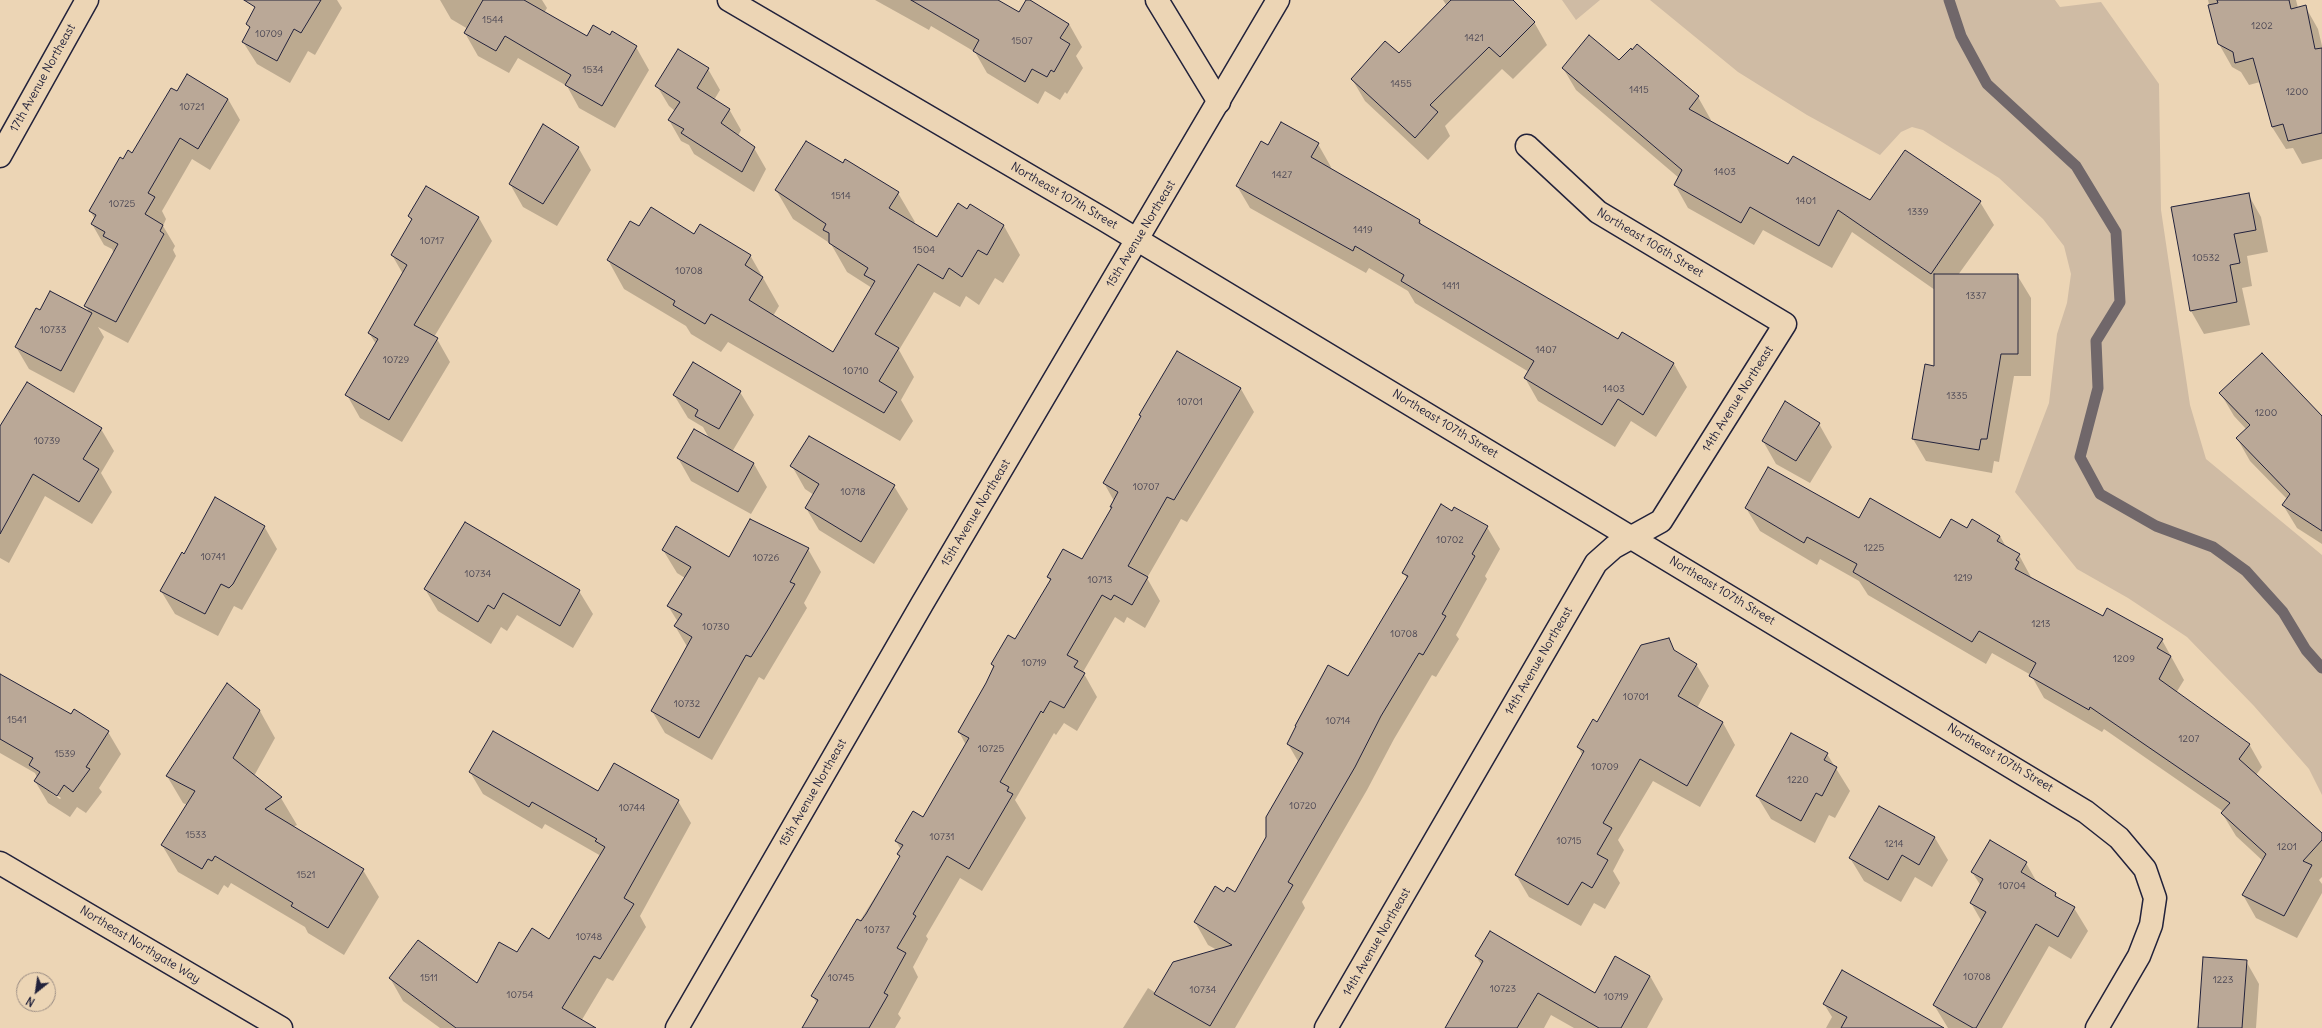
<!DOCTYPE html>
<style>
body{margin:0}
#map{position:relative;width:2322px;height:1028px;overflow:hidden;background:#ecd5b5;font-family:Delius,sans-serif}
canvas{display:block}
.north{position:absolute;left:16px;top:972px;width:40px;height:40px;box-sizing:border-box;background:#ecd5b5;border:1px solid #9b8d84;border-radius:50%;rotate:210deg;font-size:11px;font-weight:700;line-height:16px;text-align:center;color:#22223b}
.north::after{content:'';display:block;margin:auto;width:14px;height:18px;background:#22223b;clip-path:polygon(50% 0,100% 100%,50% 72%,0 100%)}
</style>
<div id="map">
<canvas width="2322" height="1028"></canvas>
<div class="north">N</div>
</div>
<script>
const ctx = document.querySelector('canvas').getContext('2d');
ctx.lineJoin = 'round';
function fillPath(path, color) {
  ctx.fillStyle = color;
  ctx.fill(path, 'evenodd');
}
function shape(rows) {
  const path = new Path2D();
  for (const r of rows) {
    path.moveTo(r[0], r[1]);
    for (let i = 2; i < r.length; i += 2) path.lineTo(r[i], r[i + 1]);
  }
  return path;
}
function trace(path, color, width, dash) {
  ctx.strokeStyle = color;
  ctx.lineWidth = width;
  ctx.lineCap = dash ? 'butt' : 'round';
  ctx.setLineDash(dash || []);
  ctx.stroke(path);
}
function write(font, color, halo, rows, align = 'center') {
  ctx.font = font + ' Delius,sans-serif';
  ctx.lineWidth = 4;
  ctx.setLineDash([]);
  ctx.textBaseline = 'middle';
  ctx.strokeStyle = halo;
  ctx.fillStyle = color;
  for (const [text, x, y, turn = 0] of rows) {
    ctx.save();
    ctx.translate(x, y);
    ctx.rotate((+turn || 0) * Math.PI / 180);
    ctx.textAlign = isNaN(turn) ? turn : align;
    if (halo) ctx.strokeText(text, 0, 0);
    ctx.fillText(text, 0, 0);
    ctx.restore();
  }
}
fillPath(shape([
 [1562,0,1600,0,1576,20],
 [1650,0,2055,0,2060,7,2101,2,2159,84,2161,210,2190,405,2206,459,2322,555,2322,795,2309,769,2254,706,2187,637,2128,598,2077,569,2015,492,2049,403,2057,334,2067,303,2071,274,2064,246,2043,219,1999,178,1923,130,1912,127,1901,132,1880,155,1807,115,1738,72]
]), '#cfbba4');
fillPath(shape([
 [260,0,337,0,342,8,315,55,308,51,290,83,257,64,243,42,250,29,247,24],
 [440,0,542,0,547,8,544,13,587,37,610,36,636,47,649,70,615,128,579,108,567,86,518,58,509,73,478,56,465,33,468,29,451,19],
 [875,0,995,0,1019,14,1029,0,1069,24,1082,47,1076,56,1083,68,1067,94,1065,92,1060,100,1045,91,1038,104,987,73,975,52,931,26,929,30],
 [1443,0,1512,0,1534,22,1547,45,1513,79,1502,69,1445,126,1450,136,1428,160,1365,101,1352,79,1399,54,1447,6],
 [2208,0,2296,0,2298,8,2305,6,2318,29,2322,46,2322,159,2302,164,2293,148,2286,149,2272,127,2260,82,2249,85,2241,72,2232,67,2219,44],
 [1619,62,1698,97,1711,120,1710,122,1789,166,1871,201,1905,152,1980,202,1994,225,1958,275,2017,275,2031,298,2031,376,2014,376,1999,462,1994,461,1992,473,1926,461,1913,439,1935,367,1935,290,1852,232,1832,268,1763,230,1754,245,1688,208,1675,185,1679,178,1576,90,1563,68],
 [708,69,720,90,714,100,729,109,741,130,738,136,754,148,766,169,754,192,694,154,689,145,681,141,669,120,675,111,669,106,657,86],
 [177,93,228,99,240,120,210,170,192,159,162,211,166,219,163,226,175,246,173,250,176,256,128,343,98,327,104,337,74,393,29,369,16,347,41,311,90,314,86,306,114,254,112,249,104,245,92,224,95,219,90,211,123,160,133,154],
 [1318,144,1331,167,1330,169,1420,221,1423,227,1618,341,1623,333,1674,364,1687,387,1656,437,1631,421,1615,447,1538,401,1525,378,1529,372,1415,303,1408,291,1369,268,1366,273,1250,208,1237,186,1268,147],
 [578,147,591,170,557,226,523,207,510,184],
 [843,165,898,193,915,222,913,224,938,238,970,205,1004,226,1020,255,1003,283,995,278,979,305,966,296,960,307,934,292,899,350,914,377,901,400,913,421,900,441,728,342,721,352,691,334,686,326,624,289,608,260,639,228,695,235,750,255,779,306,773,316,833,353,872,288,847,272,831,244,793,219,776,190],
 [426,187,479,218,492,241,434,337,437,339,450,362,402,442,360,418,347,395,376,344,369,333,403,274,392,255,412,221,409,216],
 [2248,194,2261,217,2268,252,2247,256,2252,286,2242,288,2250,325,2204,334,2191,311,2172,208],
 [1178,352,1241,389,1254,412,1187,522,1181,519,1147,578,1160,601,1145,628,1127,617,1124,623,1115,617,1083,672,1097,697,1077,731,1064,723,1056,735,1054,733,1015,800,1026,818,982,891,960,878,926,936,928,939,913,967,918,977,898,1014,901,1018,895,1028,803,1028,817,1004,813,996,900,857,899,854,901,850,896,841,924,818,966,745,959,732,994,669,992,664,1016,641,1051,582,1048,577,1082,561,1112,508,1114,501,1104,483],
 [27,383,101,429,114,451,101,473,112,492,92,524,45,496,9,563,0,558,0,426],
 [740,392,754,415,732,452,754,464,767,487,751,514,691,481,678,458,709,438,703,427,688,418,674,395],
 [2221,394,2322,429,2322,544,2297,528,2283,505,2287,499,2250,461,2237,438,2247,430,2234,416],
 [1819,424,1832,447,1810,483,1776,464,1763,441],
 [852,460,894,486,908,509,874,564,819,530,806,508,814,495,805,489,792,466,850,462],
 [1746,508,1859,519,1940,540,1967,530,2000,536,2006,547,2019,555,2032,579,2103,617,2162,640,2184,680,2176,693,2249,744,2262,767,2256,775,2322,834,2322,877,2319,880,2322,884,2322,893,2297,938,2256,918,2243,895,2263,861,2236,836,2222,813,2224,812,2104,729,2102,732,2044,698,2031,675,1992,653,1986,664,1868,595,1859,581,1820,559,1817,565,1760,531],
 [1452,512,1487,527,1500,549,1485,576,1487,579,1456,635,1459,639,1436,677,1432,675,1394,739,1367,790,1302,902,1305,908,1235,1028,1123,1028,1148,988,1156,993,1217,950,1208,945,1195,922,1224,893,1236,893,1267,837,1299,763,1288,744,1296,728,1295,725,1328,666,1349,678,1407,579,1404,573],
 [465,523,579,591,593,614,573,648,517,615,507,631,501,627,491,644,438,611,425,589],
 [264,526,277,549,242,610,234,606,218,636,175,614,161,591,185,555],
 [808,549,821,572,804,603,807,608,764,680,759,677,712,760,665,733,652,711,688,648,675,626,678,622,668,606,685,578,677,573,663,550,729,558],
 [1668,639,1676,653,1696,664,1709,686,1697,708,1723,723,1735,745,1700,807,1653,781,1618,840,1624,850,1613,871,1620,883,1605,909,1594,903,1581,926,1529,897,1516,875,1583,756,1578,747],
 [0,676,71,716,108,732,121,754,99,788,102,792,86,813,77,807,70,817,48,803,35,781,37,777,35,773,0,753],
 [49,790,61,798,60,799,51,793],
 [227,685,260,711,275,738,254,776,281,798,297,825,293,827,363,870,379,897,344,955,308,933,305,927,231,883,228,888,224,885,218,895,178,872,162,845,187,805,183,803,167,776],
 [1791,734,1827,754,1850,791,1835,818,1829,815,1815,843,1771,819,1757,796],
 [470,772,599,793,678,801,691,823,640,916,646,927,613,981,607,978,577,1028,440,1028,403,1001,390,978,477,985,517,953,550,940,601,856,545,824,542,829,483,794],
 [1935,838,1948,860,1932,887,1915,877,1901,902,1864,881,1850,858],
 [2026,863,2038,884,2074,908,2088,931,2071,959,2049,946,2002,1028,1948,1028,1934,1005,1982,922,1971,903,1981,886,1972,872],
 [1476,956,1595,994,1650,976,1663,999,1647,1028,1574,1028,1551,1015,1544,1028,1446,1028,1482,966],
 [2246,961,2259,984,2256,1028,2196,1028],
 [1824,1004,1925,1028,1826,1028,1832,1017]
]), '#0003');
trace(shape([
 [1949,0,1961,36,1987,84,2076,166,2116,232,2120,302,2096,341,2098,388,2080,457,2100,494,2156,526,2213,547,2246,571,2283,612,2306,650,2322,668]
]), '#70676a', 11);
const building = shape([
 [244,0,321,0,301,33,294,29,277,61,242,42,250,27,246,24,255,7,244,0],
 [483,0,524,0,587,36,593,25,610,35,612,31,637,46,602,106,565,85,571,75,505,36,496,51,464,33,483,0],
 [911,0,998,0,1019,12,1026,0,1030,0,1069,24,1060,38,1070,44,1054,72,1051,70,1047,77,1032,69,1025,82,973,51,979,40,911,0],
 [1451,0,1513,0,1535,22,1500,57,1489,47,1430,105,1438,112,1415,138,1351,79,1385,41,1399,53,1451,0],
 [2217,0,2289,0,2291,9,2306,5,2315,49,2322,48,2322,133,2288,141,2283,124,2272,127,2253,58,2235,63,2233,52,2218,44,2208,5,2218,3,2217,0],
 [1589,35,1619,60,1631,48,1632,50,1637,44,1699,96,1689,109,1788,164,1793,156,1870,200,1905,150,1981,201,1931,274,1838,210,1819,246,1750,207,1741,223,1674,185,1682,170,1562,68,1589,35],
 [678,49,709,68,697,88,730,109,721,123,755,147,742,172,681,133,684,129,668,120,680,102,655,86,678,49],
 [187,74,228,99,198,149,180,138,148,193,155,197,145,214,163,225,160,231,164,234,116,322,84,306,118,244,103,236,105,232,91,224,96,215,89,211,120,157,123,159,128,150,132,153,171,88,177,91,187,74],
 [1281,122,1319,143,1311,157,1420,220,1419,223,1618,339,1622,332,1674,363,1643,415,1618,399,1602,425,1524,378,1534,361,1401,281,1404,275,1355,246,1353,251,1236,186,1261,141,1268,145,1281,122],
 [543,124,579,147,543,204,509,184,543,124],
 [806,141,843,163,845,159,899,192,889,208,937,237,958,203,967,209,970,204,1004,225,987,255,978,250,962,277,949,268,943,279,918,264,875,334,899,348,879,381,897,392,884,413,711,314,705,324,673,305,675,301,607,260,630,221,639,226,651,207,694,234,700,224,751,255,745,265,763,277,749,300,833,352,875,281,864,275,868,268,829,243,829,233,823,230,826,224,775,190,806,141],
 [426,186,479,217,414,325,438,338,389,420,345,395,378,339,368,333,407,265,391,255,412,219,408,216,426,186],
 [2249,193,2256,230,2234,234,2240,263,2230,265,2237,302,2190,311,2171,207,2249,193],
 [1934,274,2018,274,2018,354,2001,354,1987,439,1981,439,1979,450,1912,439,1925,364,1934,366,1934,274],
 [50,291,92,313,61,371,15,347,36,308,40,310,50,291],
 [1177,351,1241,388,1174,500,1167,497,1128,566,1148,577,1132,605,1114,595,1111,600,1102,595,1067,655,1078,661,1074,667,1085,673,1064,708,1050,701,1043,713,1041,711,1000,782,1009,787,1007,791,1013,794,969,869,947,856,913,914,916,916,897,948,906,953,884,993,888,995,869,1028,802,1028,818,1000,811,996,857,919,861,921,866,914,900,856,897,854,903,845,895,841,913,811,923,817,969,738,958,732,986,683,994,666,991,664,1008,635,1015,639,1051,579,1047,577,1063,549,1082,559,1112,507,1110,507,1118,492,1103,483,1141,416,1139,415,1177,351],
 [2262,353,2322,416,2322,531,2282,505,2290,494,2236,438,2250,425,2219,393,2262,353],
 [693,362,741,391,719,429,695,416,698,410,673,395,693,362],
 [27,382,102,428,83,459,99,469,79,502,33,474,0,534,0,426,27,382],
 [1785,401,1820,423,1796,461,1762,441,1785,401],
 [694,429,754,463,738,492,677,458,694,429],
 [809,436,895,485,861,542,805,508,819,484,790,466,809,436],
 [1768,467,1859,518,1870,498,1940,538,1951,519,1967,528,1972,519,2000,536,1997,541,2020,554,2016,560,2019,562,2015,569,2103,616,2107,608,2163,639,2157,648,2171,656,2159,679,2250,744,2239,759,2322,833,2322,840,2303,861,2312,865,2284,916,2242,895,2266,854,2221,813,2230,803,2090,707,2089,710,2029,676,2036,663,1979,631,1972,642,1853,572,1857,564,1807,537,1804,543,1745,508,1768,467],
 [215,497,265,526,233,584,229,588,221,584,205,614,160,591,182,552,184,554,215,497],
 [1441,504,1452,511,1454,507,1488,526,1472,554,1475,556,1442,614,1446,616,1423,655,1419,653,1381,716,1355,767,1288,882,1293,885,1210,1026,1154,994,1173,962,1232,945,1194,922,1215,886,1224,892,1227,887,1235,892,1266,837,1266,817,1303,753,1287,744,1296,726,1295,726,1328,665,1348,676,1408,576,1402,573,1441,504],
 [750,519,809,548,790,582,795,584,769,628,751,657,746,655,699,738,651,711,692,637,674,626,682,614,667,606,691,567,662,550,676,526,729,557,750,519],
 [465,522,580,590,560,626,503,593,494,609,488,605,478,622,424,589,465,522],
 [1669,638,1674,650,1697,664,1678,696,1723,722,1687,786,1640,759,1603,823,1612,828,1597,854,1608,860,1592,888,1582,882,1568,905,1515,875,1584,751,1577,747,1593,719,1597,722,1641,645,1669,638],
 [0,674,71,714,74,709,109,731,86,767,90,769,73,792,64,785,57,796,34,781,40,772,29,765,33,758,0,739,0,674],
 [227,683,260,710,233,758,282,797,265,809,364,869,328,928,291,906,293,903,215,856,212,861,208,859,202,869,161,845,195,791,166,776,227,683],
 [493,731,598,791,614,763,679,800,624,898,634,904,600,959,594,956,562,1008,596,1028,456,1028,389,978,418,940,477,983,499,942,517,952,532,928,549,939,605,847,595,841,597,839,532,802,529,807,469,772,493,731],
 [1791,733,1828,753,1824,760,1837,767,1822,796,1816,793,1801,821,1756,796,1791,733],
 [1879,806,1935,837,1919,865,1902,855,1888,880,1849,858,1879,806],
 [1990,840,2027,862,2021,872,2056,893,2055,896,2075,907,2058,937,2036,924,1976,1028,1973,1028,1933,1005,1986,912,1970,903,1983,879,1971,872,1990,840],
 [1490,931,1595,993,1615,956,1650,976,1621,1028,1599,1028,1538,993,1517,1028,1445,1028,1483,961,1475,956,1490,931],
 [2203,957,2247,960,2242,1028,2198,1028,2203,957],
 [1842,970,1944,1028,1841,1028,1847,1017,1823,1004,1842,970]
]);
fillPath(building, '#baa897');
trace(building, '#22223b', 1);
const minor = shape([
 [729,0,1103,219,2086,812,2119,838,2145,869,2155,898,2151,925,2139,956,2097,1028],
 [1157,0,1219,102],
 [0,156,87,0],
 [1326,1028,1596,563,1614,547,1661,521,1785,324,1598,212,1527,146]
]);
const tertiary = shape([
 [677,1028,922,604,1278,0]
]);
const primary = shape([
 [0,863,281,1028]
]);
trace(minor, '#22223b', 25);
trace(tertiary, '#22223b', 25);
trace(primary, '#22223b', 25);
trace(minor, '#ecd5b5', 22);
trace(tertiary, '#ecd5b5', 22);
trace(primary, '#ecd5b5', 22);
write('10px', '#484452', null, [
 ["1544",493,20],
 ["1202",2262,26],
 ["10709",269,34],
 ["1421",1474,38],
 ["1507",1022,41],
 ["1534",593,70],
 ["1455",1401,84],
 ["1415",1639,90],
 ["1200",2297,92],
 ["10721",192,107],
 ["1403",1725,172],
 ["1427",1282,175],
 ["1514",841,196],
 ["1401",1806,201],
 ["10725",122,204],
 ["1339",1918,212],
 ["1419",1363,230],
 ["10717",432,241],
 ["1504",924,250],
 ["10532",2206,258],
 ["10708",689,271],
 ["1411",1451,286],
 ["1337",1976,296],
 ["10733",53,330],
 ["1407",1546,350],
 ["10729",396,360],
 ["10710",856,371],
 ["1403",1614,389],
 ["1335",1957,396],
 ["10701",1190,402],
 ["1200",2266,413],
 ["10739",47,441],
 ["10707",1146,487],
 ["10718",853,492],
 ["10702",1450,540],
 ["1225",1874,548],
 ["10741",213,557],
 ["10726",766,558],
 ["10734",478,574],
 ["1219",1963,578],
 ["10713",1100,580],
 ["1213",2041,624],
 ["10730",716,627],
 ["10708",1404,634],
 ["1209",2124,659],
 ["10719",1034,663],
 ["10701",1636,697],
 ["10732",687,704],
 ["1541",17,720],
 ["10714",1338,721],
 ["1207",2189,739],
 ["10725",991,749],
 ["1539",65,754],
 ["10709",1605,767],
 ["1220",1798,780],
 ["10720",1303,806],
 ["10744",632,808],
 ["1533",196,835],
 ["10731",942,837],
 ["10715",1569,841],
 ["1214",1894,844],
 ["1201",2287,847],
 ["1521",306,875],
 ["10704",2012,886],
 ["10737",877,930],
 ["10748",589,937],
 ["10708",1977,977],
 ["1511",429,978],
 ["10745",841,978],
 ["1223",2223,980],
 ["10723",1503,989],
 ["10734",1203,990],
 ["10754",520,995],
 ["10719",1616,997]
]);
write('12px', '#22223b', '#ecd5b5', [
 ["17th Avenue Northeast",43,78,-61],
 ["Northeast 107th Street",1064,196,30],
 ["15th Avenue Northeast",1141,234,-59],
 ["Northeast 106th Street",1650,243,31],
 ["14th Avenue Northeast",1738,399,-58],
 ["Northeast 107th Street",1445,424,31],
 ["15th Avenue Northeast",976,513,-59],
 ["Northeast 107th Street",1722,591,31],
 ["14th Avenue Northeast",1539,661,-60],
 ["Northeast 107th Street",2000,758,31],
 ["15th Avenue Northeast",813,793,-60],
 ["14th Avenue Northeast",1377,942,-60],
 ["Northeast Northgate Way",140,945,31]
]);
</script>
